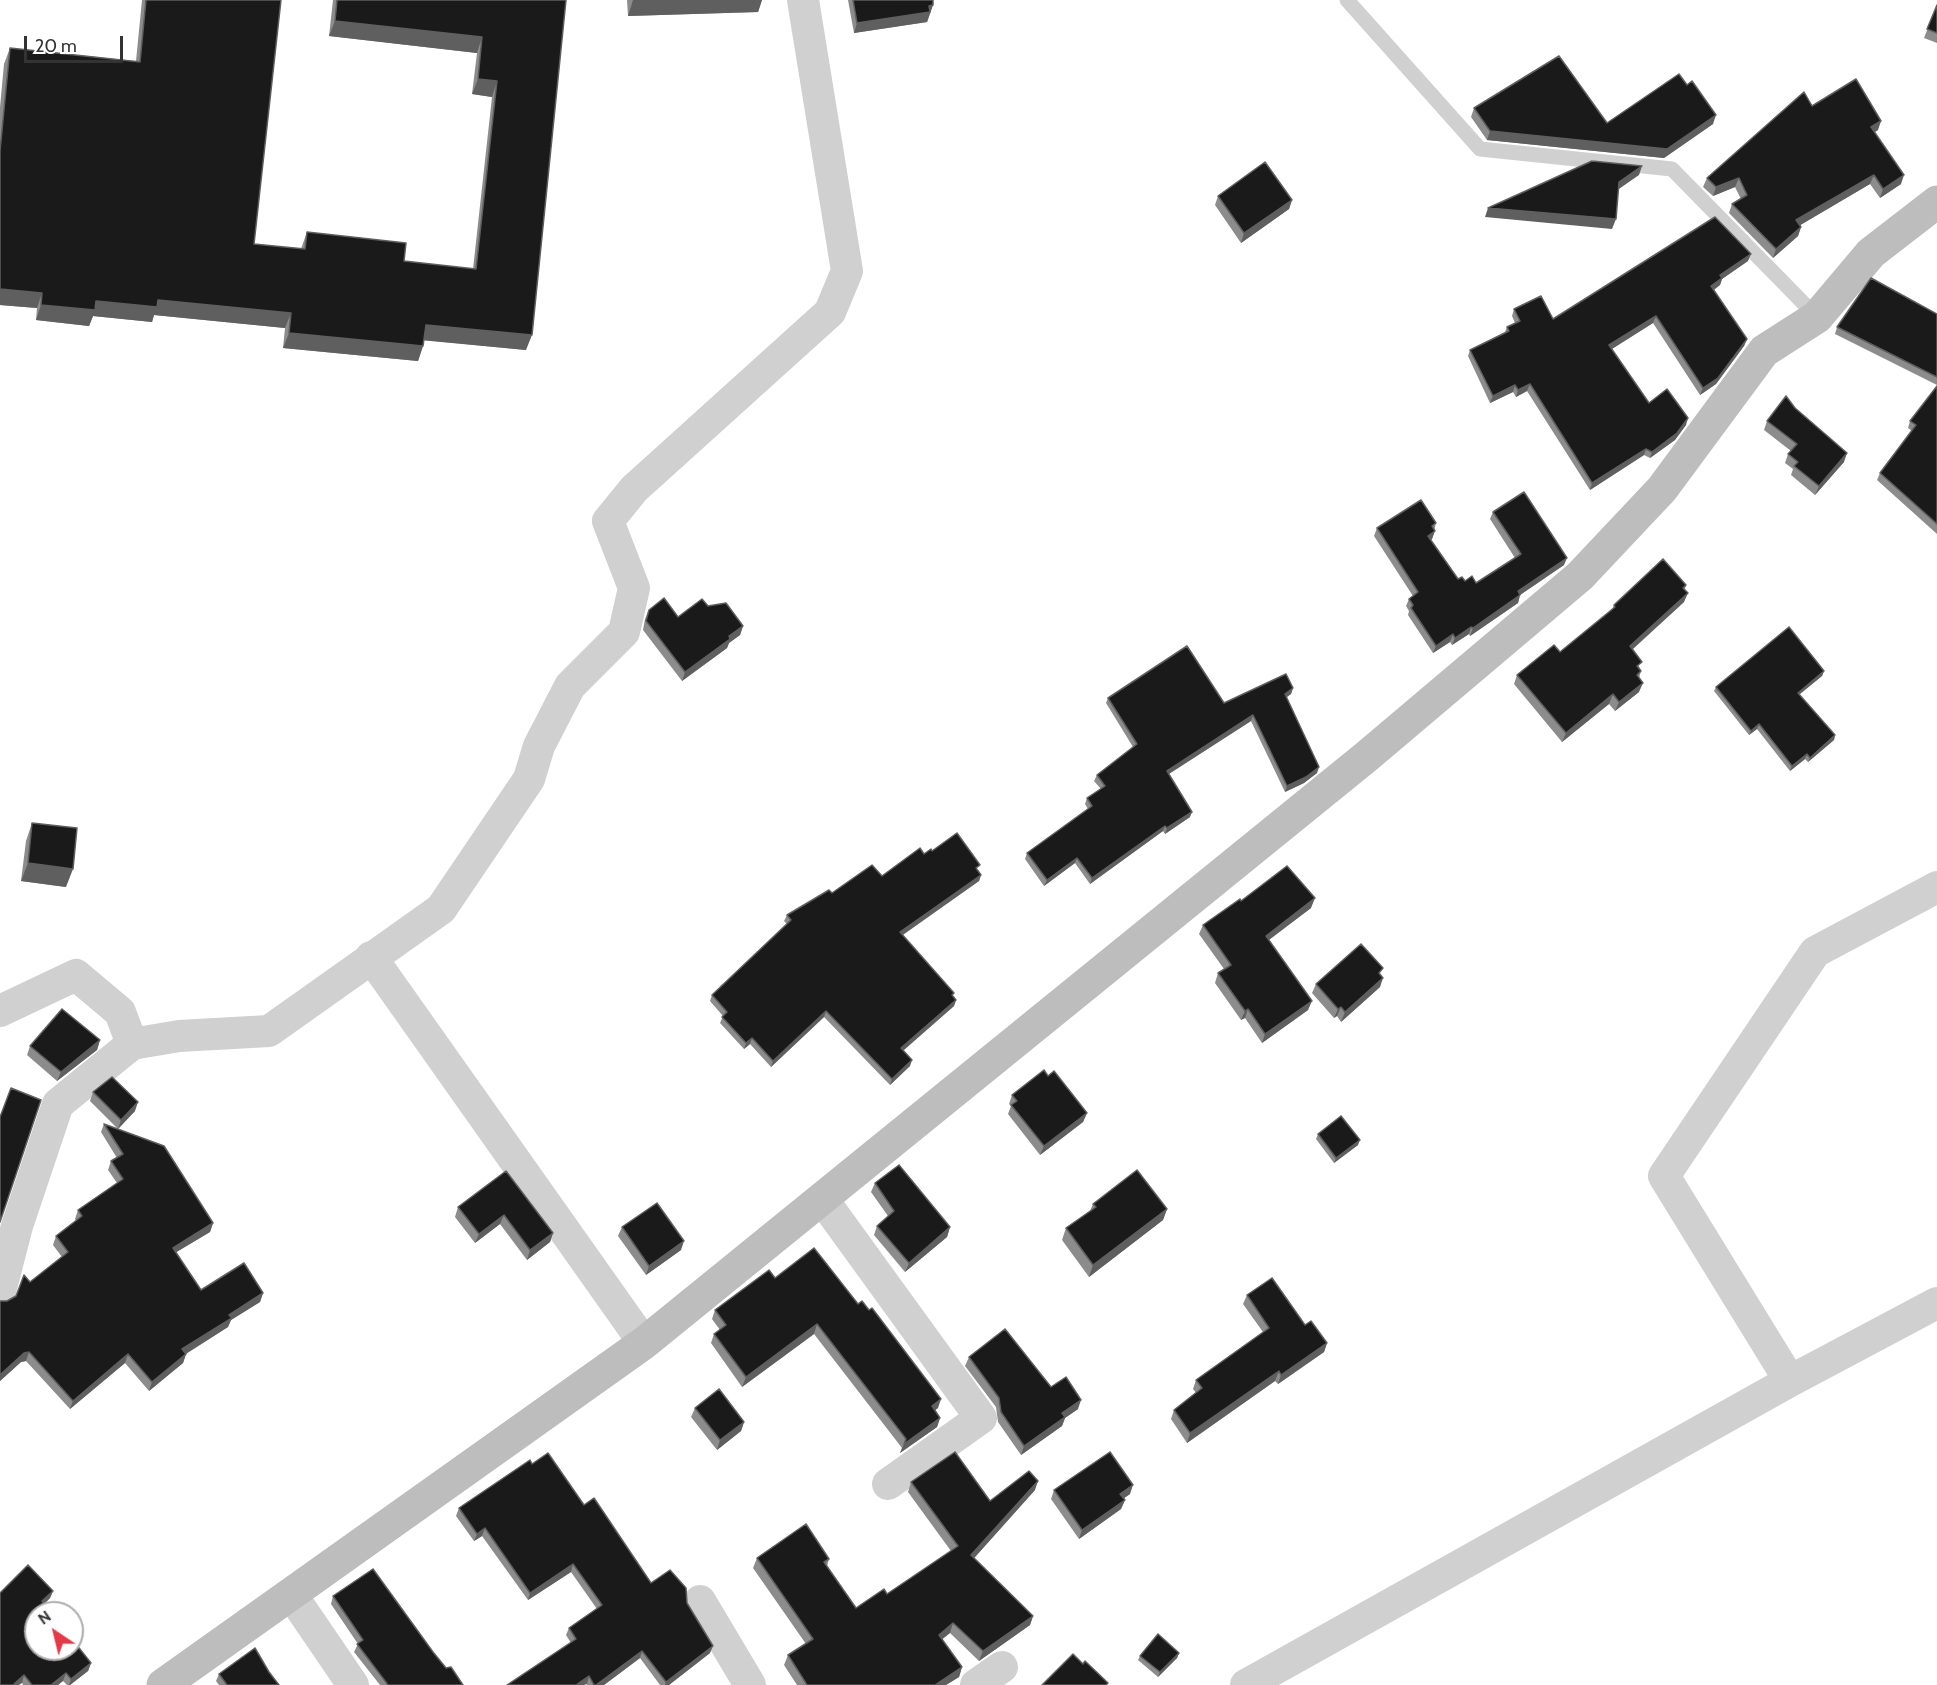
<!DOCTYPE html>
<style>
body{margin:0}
#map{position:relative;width:1937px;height:1685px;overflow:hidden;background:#fff;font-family:Cabin,sans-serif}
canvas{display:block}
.north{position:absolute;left:24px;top:1601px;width:60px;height:60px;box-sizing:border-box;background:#fff;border:2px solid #adadad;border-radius:50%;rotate:325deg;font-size:16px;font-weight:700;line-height:24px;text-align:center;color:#333}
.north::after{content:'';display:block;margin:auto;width:21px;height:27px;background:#e63946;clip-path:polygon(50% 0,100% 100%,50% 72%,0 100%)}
.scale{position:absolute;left:24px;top:36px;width:99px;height:27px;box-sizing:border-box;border:3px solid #333;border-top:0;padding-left:8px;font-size:18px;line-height:21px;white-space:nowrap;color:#333;-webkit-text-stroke:4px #fff;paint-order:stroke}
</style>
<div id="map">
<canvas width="1937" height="1685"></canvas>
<div class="north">N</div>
<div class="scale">20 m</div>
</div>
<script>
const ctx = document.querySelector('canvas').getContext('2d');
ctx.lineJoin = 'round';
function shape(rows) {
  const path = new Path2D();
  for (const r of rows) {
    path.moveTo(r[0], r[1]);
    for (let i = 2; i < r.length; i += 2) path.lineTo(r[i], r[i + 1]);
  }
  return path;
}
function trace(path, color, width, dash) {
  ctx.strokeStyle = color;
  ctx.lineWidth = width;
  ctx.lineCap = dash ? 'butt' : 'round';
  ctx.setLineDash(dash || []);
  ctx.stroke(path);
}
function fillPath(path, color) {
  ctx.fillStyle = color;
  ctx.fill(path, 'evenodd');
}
trace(shape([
 [1347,0,1480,149,1672,169,1817,317]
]), '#d0d0d0', 15);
trace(shape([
 [371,957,644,1343],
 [0,1011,76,975,120,1012,132,1044],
 [823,1200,981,1418,888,1484],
 [0,1292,17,1226,58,1104,132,1044,179,1036,269,1031,441,909,529,779,539,746,570,686,624,632,634,588,608,521,634,489,830,312,847,271,803,0],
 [1790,1381,1664,1176,1815,952,1937,887],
 [291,1594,353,1685],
 [700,1601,750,1685],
 [976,1685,1002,1667],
 [1246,1685,1790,1381,1937,1303]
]), '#d0d0d0', 32);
trace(shape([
 [163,1685,644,1343,1366,757,1580,576,1662,489,1764,351,1817,317,1871,253,1937,202]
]), '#bdbdbd', 33);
fillPath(shape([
 [142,0,281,0,254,244,301,249,307,232,404,261,473,269,492,97,472,94,477,53,329,36,333,0,566,0,526,350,424,340,423,346,418,361,283,348,285,328,154,315,152,322,93,316,89,326,36,320,37,308,0,305,0,107,4,64,10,48,136,61],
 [627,0,762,0,758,12,628,16],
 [848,0,933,0,933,5,927,22,854,33],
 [1937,5,1937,43,1924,38],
 [1812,106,1878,130,1875,132,1901,184,1880,198,1870,184,1800,225,1801,227,1798,236,1773,258,1729,213,1732,204,1741,199,1735,187,1713,196,1703,187,1707,178],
 [1474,108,1607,123,1713,124,1664,158,1487,140,1471,117],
 [1218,196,1292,200,1289,209,1241,243,1215,205],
 [1748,261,1722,279,1720,285,1714,290,1747,339,1744,346,1716,384,1700,395,1653,323,1612,349,1649,403,1686,425,1675,440,1650,458,1644,455,1590,490,1527,391,1516,397,1513,392,1490,403,1468,356,1470,350,1505,332,1507,327,1515,323,1512,316,1514,309,1553,319],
 [1937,314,1937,385,1835,334,1837,327],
 [1937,386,1937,534,1877,480,1880,473,1912,431,1908,428,1910,421],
 [1795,408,1844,462,1815,495,1791,475,1793,469,1785,463,1788,454,1791,451,1764,430,1767,421],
 [1493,512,1564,565,1520,595,1518,603,1470,636,1469,634,1452,645,1450,642,1433,653,1408,615,1409,611,1406,606,1409,599,1413,596,1374,536,1377,528,1436,523,1432,539,1431,540,1458,579,1476,583,1515,558,1490,519],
 [1686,585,1685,589,1684,602,1632,650,1641,671,1639,678,1639,692,1615,711,1609,704,1562,742,1514,684,1517,675,1560,652,1612,610,1614,605],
 [708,606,743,626,740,635,729,643,727,648,682,681,643,630,645,619,649,610,678,617],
 [1824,671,1822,676,1799,695,1835,735,1834,740,1808,762,1805,759,1790,771,1757,729,1749,735,1714,691,1716,687],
 [1293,688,1291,694,1286,697,1317,773,1304,783,1285,792,1251,721,1169,774,1190,817,1165,834,1163,831,1090,884,1075,863,1044,886,1025,859,1027,853,1088,809,1085,804,1087,798,1101,789,1094,781,1097,775,1133,747,1106,703,1108,698,1224,703],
 [32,823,66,887,21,881,26,841],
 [932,851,978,871,981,875,979,881,903,935,956,1000,954,1006,903,1051,910,1066,890,1085,824,1017,771,1067,750,1044,744,1049,720,1023,723,1016,710,1001,712,995,787,924,784,921,787,915,832,893,882,876,924,854],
 [1241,901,1311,908,1269,940,1308,1010,1262,1043,1245,1018,1241,1020,1215,983,1218,973,1224,969,1199,934,1203,925],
 [1381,975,1380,987,1341,1022,1337,1016,1334,1018,1312,993,1316,984],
 [100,1040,97,1050,57,1081,27,1055,30,1046],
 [1048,1076,1087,1113,1083,1122,1040,1155,1008,1114,1011,1106,1009,1104,1012,1095],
 [93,1092,135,1111,118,1129,90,1101],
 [104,1124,213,1223,210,1232,176,1252,201,1290,263,1293,260,1302,231,1320,228,1327,186,1354,183,1363,149,1391,125,1363,70,1409,26,1361,21,1362,0,1381,0,1301,7,1301,16,1296,30,1282,62,1257,53,1245,56,1236,76,1221,75,1219,78,1210,117,1183,108,1170,111,1161,117,1158,101,1132],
 [1318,1134,1358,1145,1334,1163,1316,1139],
 [506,1171,553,1233,550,1242,527,1260,500,1224,475,1243,455,1217,458,1207],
 [875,1183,950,1227,947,1237,905,1272,874,1235,877,1226,888,1216,871,1192],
 [1093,1204,1167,1209,1163,1220,1089,1277,1062,1240,1066,1228,1090,1211],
 [622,1227,681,1250,646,1275,618,1236],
 [775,1278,938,1408,935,1410,940,1418,937,1427,900,1453,902,1448,814,1334,742,1387,711,1343,714,1334,720,1330,712,1319,715,1310],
 [1247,1295,1305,1325,1327,1343,1324,1352,1278,1384,1275,1381,1187,1443,1171,1419,1174,1410,1196,1393,1193,1389,1196,1380,1263,1332,1243,1304],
 [969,1357,1051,1387,1078,1409,1065,1418,1062,1426,1021,1455,998,1422,996,1407,965,1366],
 [695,1408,744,1422,741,1431,717,1450,691,1417],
 [532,1464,584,1505,651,1583,687,1603,710,1653,669,1685,660,1685,640,1658,604,1685,587,1685,571,1643,566,1635,569,1628,597,1609,571,1572,528,1600,482,1536,474,1541,456,1516,459,1508],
 [911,1482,990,1501,1035,1490,974,1558,1033,1616,1030,1625,979,1661,950,1633,942,1639,962,1667,959,1677,946,1685,797,1685,784,1665,788,1655,806,1644,753,1568,757,1558,829,1559,827,1566,856,1608,887,1594,951,1551,908,1492],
 [1054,1490,1130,1494,1124,1498,1125,1500,1121,1509,1079,1539,1051,1499],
 [53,1591,50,1598,44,1604,91,1663,88,1671,70,1685,67,1685,63,1681,58,1685,23,1685,22,1683,0,1593],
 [333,1596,433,1652,446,1668,463,1685,380,1685,354,1652,358,1644,331,1604],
 [1179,1653,1177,1658,1158,1677,1138,1660,1140,1656],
 [269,1672,279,1685,219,1685,216,1681,219,1674]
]), '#8c8c8c');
fillPath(shape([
 [633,0,762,0,758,12,628,16],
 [933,5,927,22,854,33,857,23],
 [335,21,482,37,477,53,329,36],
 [478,79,497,81,492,97,472,94],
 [1716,115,1713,124,1664,158,1487,140,1490,131],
 [1881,121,1878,130,1868,136,1871,127],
 [1642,166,1639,175,1616,191,1619,182],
 [1874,175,1870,184,1792,230,1796,220],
 [1904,175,1901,184,1880,198,1883,189],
 [1739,178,1735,187,1713,196,1716,187],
 [1292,200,1289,209,1241,243,1244,233],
 [1488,208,1616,219,1612,229,1485,217],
 [1801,227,1798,236,1773,258,1776,249],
 [1751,254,1748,261,1722,279,1720,285,1709,293,1711,286,1720,275],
 [0,289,42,293,37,308,0,305],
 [158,300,291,313,285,328,154,315,152,322,93,316,89,326,36,320,41,305,96,301],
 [1656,316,1653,323,1607,352,1609,345],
 [426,325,532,335,526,350,420,340],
 [289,333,423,346,418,361,283,348],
 [1747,339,1744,346,1716,384,1700,395,1703,388],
 [1530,384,1527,391,1516,397,1518,390],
 [1515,385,1513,392,1490,403,1493,396],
 [1688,418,1686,425,1675,440,1650,458,1652,452],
 [1646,449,1644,455,1590,490,1592,483],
 [1847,453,1844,462,1815,495,1819,486],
 [1435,531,1432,539,1425,544,1428,536],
 [1567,558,1564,565,1520,595,1518,603,1470,636,1473,628,1518,591],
 [1688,593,1684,602,1626,655,1630,646],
 [743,626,740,635,729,643,727,648,682,681,685,672,729,636],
 [1471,627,1469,634,1452,645,1455,638],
 [1453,634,1450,642,1433,653,1436,646],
 [1824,671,1822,676,1796,697,1798,693],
 [1643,683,1639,692,1615,711,1619,702],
 [1293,688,1291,694,1283,700,1285,694],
 [1613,694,1609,704,1562,742,1566,733],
 [1253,715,1251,721,1164,777,1167,771],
 [1759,724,1757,729,1749,735,1751,731],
 [1835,735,1834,740,1808,762,1810,758],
 [1807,754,1805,759,1790,771,1792,766],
 [1319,767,1317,773,1304,783,1285,792,1287,786],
 [1192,812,1190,817,1165,834,1167,828],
 [1165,826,1163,831,1090,884,1092,878],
 [1077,858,1075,863,1044,886,1047,880],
 [28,863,73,869,66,887,21,881],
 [981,875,979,881,898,938,900,932],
 [1315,898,1311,908,1262,945,1266,936],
 [1383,978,1380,987,1341,1022,1345,1012],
 [956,1000,954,1006,899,1054,901,1048],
 [1312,1001,1308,1010,1262,1043,1265,1034],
 [1341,1007,1337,1016,1334,1018,1338,1009],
 [1248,1009,1245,1018,1241,1020,1245,1011],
 [826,1011,824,1017,771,1067,773,1061],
 [752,1038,750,1044,744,1049,746,1043],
 [100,1040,97,1050,57,1081,61,1072],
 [912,1060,910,1066,890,1085,892,1079],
 [138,1102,135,1111,118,1129,121,1120],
 [1087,1113,1083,1122,1040,1155,1044,1146],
 [1360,1140,1358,1145,1334,1163,1336,1158],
 [1167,1209,1163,1220,1089,1277,1093,1265],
 [504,1215,500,1224,475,1243,479,1234],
 [213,1223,210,1232,170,1256,173,1248],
 [950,1227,947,1237,905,1272,909,1263],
 [553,1233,550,1242,527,1260,530,1250],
 [684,1241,681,1250,646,1275,649,1266],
 [263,1293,260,1302,231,1320,228,1327,179,1358,182,1349,229,1315],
 [817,1324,814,1334,742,1387,746,1377],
 [1327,1343,1324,1352,1278,1384,1281,1375],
 [29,1352,26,1361,21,1362,0,1381,0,1375,24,1353],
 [128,1354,125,1363,70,1409,73,1401],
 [186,1354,183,1363,149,1391,152,1382],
 [1279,1371,1275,1381,1187,1443,1190,1433],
 [941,1399,938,1408,929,1415,932,1406],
 [1081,1400,1078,1409,1065,1418,1062,1426,1021,1455,1024,1446,1062,1413],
 [940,1418,937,1427,900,1453,904,1444],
 [744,1422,741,1431,717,1450,720,1440],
 [1038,1481,1035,1490,968,1565,971,1555],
 [1133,1485,1130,1494,1117,1503,1120,1494],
 [1125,1500,1121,1509,1079,1539,1082,1530],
 [485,1528,482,1536,474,1541,477,1534],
 [573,1564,571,1572,528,1600,530,1593],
 [53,1591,50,1598,39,1609,42,1601],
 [1033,1616,1030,1625,979,1661,983,1651],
 [953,1623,950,1633,935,1645,939,1635],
 [713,1646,710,1653,669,1685,665,1685,666,1682],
 [642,1651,640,1658,604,1685,596,1685],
 [1179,1653,1177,1658,1158,1677,1160,1672],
 [91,1663,88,1671,70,1685,69,1685,71,1679],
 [962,1667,959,1677,946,1685,935,1685],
 [66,1673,63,1681,58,1685,51,1685],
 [24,1675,22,1683,19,1685,13,1685],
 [589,1676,587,1684,584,1685,576,1685]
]), '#5f5f5f');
const building = shape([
 [146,0,281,0,254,244,305,249,307,232,406,243,404,261,476,269,497,81,478,79,482,37,335,21,337,0,566,0,532,335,426,325,423,346,289,333,291,313,158,300,157,307,96,301,95,310,41,305,42,293,0,289,0,151,10,48,140,62,146,0],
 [853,0,933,0,933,5,929,6,930,12,857,23,853,0],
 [1937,5,1937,33,1927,29,1937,5],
 [1559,56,1607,123,1679,74,1687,85,1692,81,1716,115,1667,149,1490,131,1474,108,1559,56],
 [1856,79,1881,121,1871,127,1904,175,1883,189,1874,175,1796,220,1801,227,1776,249,1732,204,1747,195,1739,178,1716,187,1707,178,1804,92,1812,106,1856,79],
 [1592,161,1642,166,1619,182,1616,219,1488,208,1592,161],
 [1265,162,1292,200,1244,233,1218,196,1265,162],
 [1715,217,1751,254,1720,275,1722,278,1711,286,1747,339,1718,378,1703,388,1656,316,1609,345,1649,403,1667,389,1688,418,1677,433,1652,452,1646,449,1592,483,1530,384,1518,390,1515,385,1493,396,1470,350,1509,331,1507,327,1520,321,1514,309,1541,296,1553,319,1715,217],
 [1871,278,1937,314,1937,377,1837,327,1871,278],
 [1937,386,1937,524,1880,473,1916,425,1910,421,1937,386],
 [1786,396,1795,408,1847,453,1819,486,1794,466,1798,462,1788,454,1797,444,1767,421,1786,396],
 [1524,492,1567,558,1518,591,1520,595,1473,628,1471,627,1455,638,1453,634,1436,646,1411,608,1413,605,1409,599,1418,592,1377,528,1421,500,1436,523,1432,526,1435,531,1428,536,1458,579,1462,577,1465,581,1472,576,1476,583,1521,554,1493,512,1524,492],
 [1663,559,1686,585,1683,588,1688,593,1630,646,1642,662,1637,666,1641,671,1637,675,1643,683,1619,702,1613,694,1566,733,1517,675,1554,645,1560,652,1615,607,1614,605,1663,559],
 [664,598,678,617,702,599,708,606,726,603,743,626,729,636,730,639,685,672,646,621,649,610,664,598],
 [1789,627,1824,671,1798,693,1835,735,1810,758,1807,754,1792,766,1759,724,1751,731,1716,687,1789,627],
 [1187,646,1224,703,1286,674,1293,688,1285,694,1319,767,1306,777,1287,786,1253,715,1167,771,1192,812,1167,828,1165,826,1092,878,1077,858,1047,880,1027,853,1092,806,1087,798,1105,786,1097,775,1137,744,1108,698,1187,646],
 [32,823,77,828,73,869,28,863,32,823],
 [957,833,980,865,976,868,981,875,900,932,954,993,952,995,956,1000,901,1048,912,1060,892,1079,826,1011,773,1061,752,1038,746,1043,722,1017,727,1012,712,995,791,920,787,915,829,890,832,893,872,865,882,876,920,848,924,854,931,849,932,851,957,833],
 [1287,866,1315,898,1266,936,1312,1001,1265,1034,1248,1009,1245,1011,1218,973,1231,965,1203,925,1240,899,1241,901,1287,866],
 [1361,944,1383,968,1379,973,1383,978,1345,1012,1341,1007,1338,1009,1316,984,1361,944],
 [62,1009,100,1040,61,1072,30,1046,62,1009],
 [1044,1070,1048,1076,1054,1071,1087,1113,1044,1146,1011,1105,1017,1101,1012,1095,1044,1070],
 [112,1077,138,1102,121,1120,93,1092,112,1077],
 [11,1088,41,1100,0,1222,0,1117,11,1088],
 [1341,1116,1360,1140,1336,1158,1318,1134,1341,1116],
 [104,1124,164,1146,213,1223,173,1248,201,1290,244,1263,263,1293,229,1315,232,1318,182,1349,186,1354,152,1382,128,1354,73,1401,29,1352,24,1353,0,1375,0,1301,7,1301,16,1296,24,1275,30,1282,68,1252,56,1236,82,1216,78,1210,123,1179,111,1161,123,1154,104,1124],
 [899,1165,950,1227,909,1263,877,1226,894,1211,875,1183,899,1165],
 [1137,1170,1167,1209,1093,1265,1066,1228,1096,1207,1093,1204,1137,1170],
 [506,1171,553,1233,530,1250,504,1215,479,1234,458,1207,506,1171],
 [657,1203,684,1241,649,1266,622,1227,657,1203],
 [814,1248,858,1304,862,1301,869,1310,872,1308,941,1399,932,1406,940,1418,904,1444,906,1439,817,1324,746,1377,714,1334,726,1325,715,1310,769,1270,775,1278,814,1248],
 [1272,1278,1305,1325,1311,1321,1327,1343,1281,1375,1279,1371,1190,1433,1174,1410,1202,1388,1196,1380,1269,1328,1247,1295,1272,1278],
 [1005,1329,1051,1387,1066,1377,1081,1400,1062,1413,1065,1417,1024,1446,1001,1412,999,1398,969,1357,1005,1329],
 [719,1389,744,1422,720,1440,695,1408,719,1389],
 [955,1452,990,1501,1029,1471,1038,1481,971,1555,1033,1616,983,1651,953,1623,939,1635,962,1667,935,1685,807,1685,788,1655,813,1639,757,1558,806,1524,829,1559,824,1562,856,1608,884,1589,887,1594,958,1546,911,1482,955,1452],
 [1110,1452,1133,1485,1120,1494,1125,1500,1082,1530,1054,1490,1110,1452],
 [548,1453,584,1505,594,1498,651,1583,670,1570,686,1588,687,1603,713,1646,666,1682,642,1651,596,1685,594,1685,589,1676,576,1685,507,1685,576,1639,569,1628,602,1605,573,1564,530,1593,485,1528,477,1534,459,1508,530,1460,532,1464,548,1453],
 [28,1565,53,1591,42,1601,52,1613,36,1613,36,1649,72,1649,72,1639,91,1663,71,1679,66,1673,51,1685,32,1685,24,1675,13,1685,0,1685,0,1593,28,1565],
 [373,1569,433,1652,446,1668,451,1667,463,1685,388,1685,357,1644,363,1640,333,1596,373,1569],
 [1158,1634,1179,1653,1160,1672,1140,1656,1158,1634],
 [255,1648,269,1672,279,1685,227,1685,219,1674,255,1648],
 [1073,1654,1083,1664,1085,1661,1108,1683,1106,1685,1042,1685,1073,1654]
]);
fillPath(building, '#1a1a1a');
trace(building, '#5f5f5f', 1.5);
</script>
